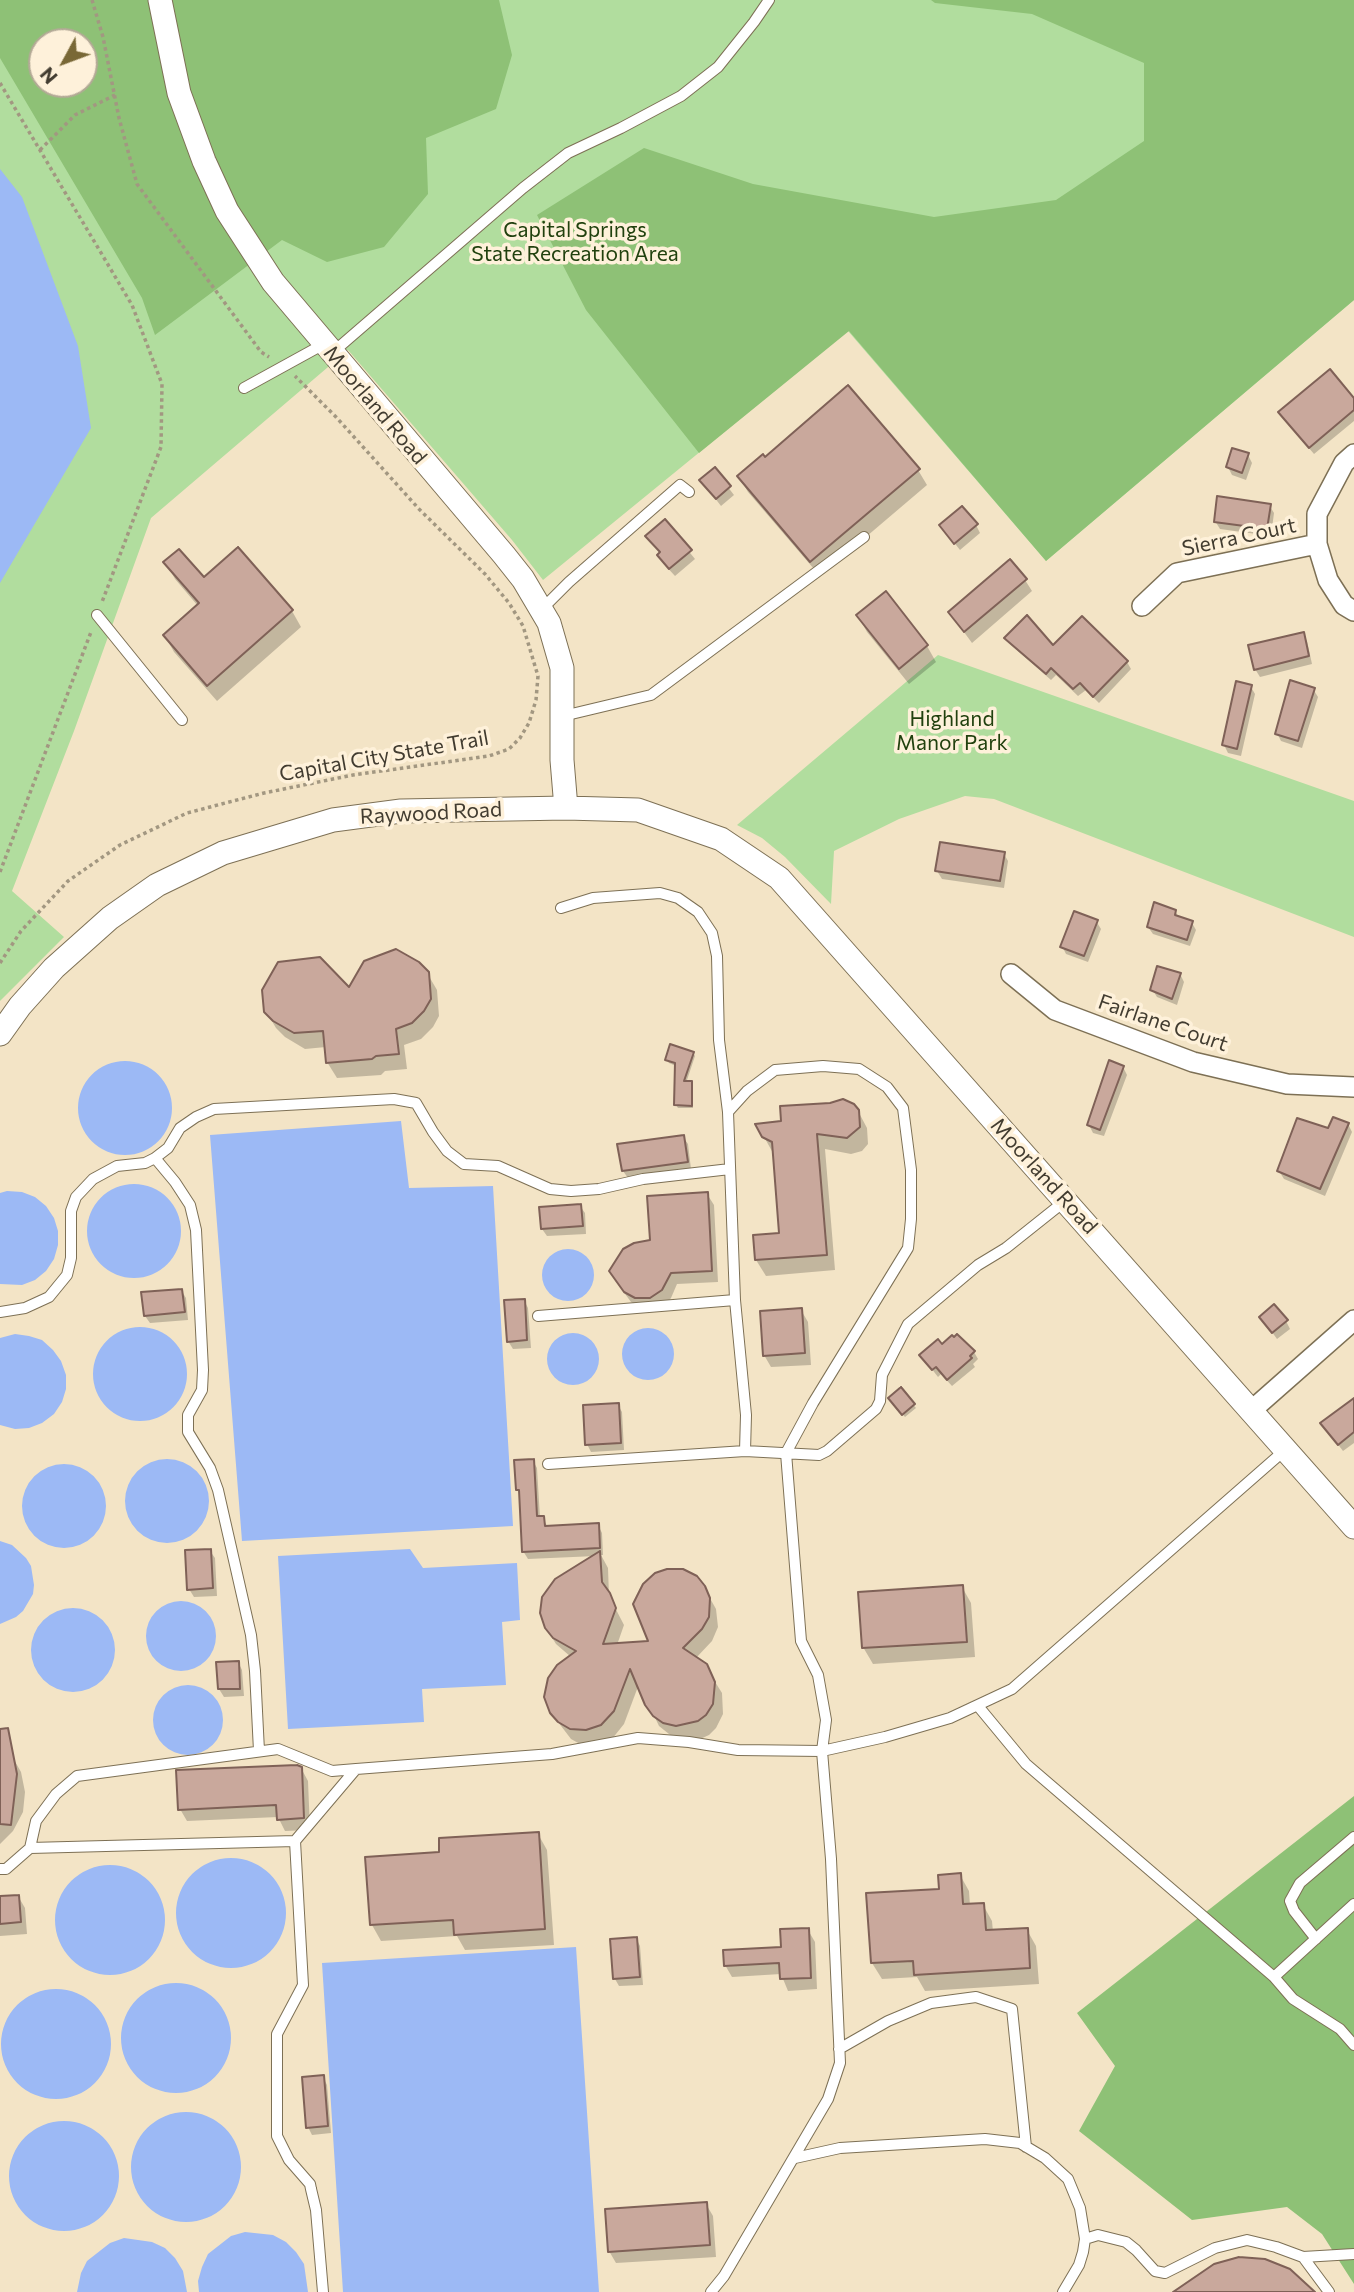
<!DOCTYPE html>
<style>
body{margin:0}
#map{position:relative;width:1354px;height:2292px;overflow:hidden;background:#f3e4c6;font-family:Commissioner,sans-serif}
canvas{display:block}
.north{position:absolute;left:28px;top:28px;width:70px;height:70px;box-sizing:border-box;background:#fef1da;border:2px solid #b3a996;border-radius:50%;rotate:229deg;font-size:19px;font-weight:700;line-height:28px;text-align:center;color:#423c30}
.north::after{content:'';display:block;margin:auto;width:24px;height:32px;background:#796836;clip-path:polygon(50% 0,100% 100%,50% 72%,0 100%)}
</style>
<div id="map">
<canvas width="1354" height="2292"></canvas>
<div class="north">N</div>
</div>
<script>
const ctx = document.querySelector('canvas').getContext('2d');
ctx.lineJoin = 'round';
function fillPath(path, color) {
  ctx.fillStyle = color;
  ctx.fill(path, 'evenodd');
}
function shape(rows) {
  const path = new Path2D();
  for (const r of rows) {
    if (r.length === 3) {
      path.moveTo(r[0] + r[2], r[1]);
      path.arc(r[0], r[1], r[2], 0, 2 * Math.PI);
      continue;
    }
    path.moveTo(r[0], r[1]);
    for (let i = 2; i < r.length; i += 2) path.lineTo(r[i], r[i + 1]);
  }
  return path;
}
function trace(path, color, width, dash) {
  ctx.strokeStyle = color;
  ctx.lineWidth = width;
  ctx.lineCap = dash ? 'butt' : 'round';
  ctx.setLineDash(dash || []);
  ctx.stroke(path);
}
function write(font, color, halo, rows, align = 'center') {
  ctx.font = font + ' Commissioner,sans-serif';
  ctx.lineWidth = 7;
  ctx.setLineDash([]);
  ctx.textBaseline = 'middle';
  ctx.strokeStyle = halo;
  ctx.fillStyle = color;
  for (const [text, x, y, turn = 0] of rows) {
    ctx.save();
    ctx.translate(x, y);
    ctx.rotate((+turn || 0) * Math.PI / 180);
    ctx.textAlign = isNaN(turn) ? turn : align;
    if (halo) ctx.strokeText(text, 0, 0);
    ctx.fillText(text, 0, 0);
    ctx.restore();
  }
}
fillPath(shape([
 [0,0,1354,0,1354,300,1046,561,848,331,543,580,512,540,348,350,151,518,74,731,12,891,64,937,0,1001],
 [42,42,84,42,84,84,42,84],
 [938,655,1354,801,1354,937,994,799,965,796,899,819,834,851,831,904,785,857,762,838,737,825]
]), '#b1dd9e');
fillPath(shape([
 [0,0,499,0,512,55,496,109,426,138,428,194,384,247,327,262,282,240,155,335,142,298,0,58],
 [42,42,84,42,84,84,42,84],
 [931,0,1354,0,1354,300,1046,561,849,331,699,453,586,310,537,215,644,148,753,184,934,217,1056,200,1144,141,1144,63,1032,14,935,3],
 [1354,1796,1354,2284,1322,2234,1287,2207,1192,2220,1079,2131,1115,2066,1077,2013]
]), '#8ec176');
fillPath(shape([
 [0,169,22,197,78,346,91,428,0,583],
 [125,1108,47],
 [401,1121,409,1188,493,1186,513,1526,242,1541,210,1135],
 [134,1231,47],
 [7,1191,22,1192,35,1197,46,1206,54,1218,58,1231,58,1245,54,1259,46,1271,35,1280,22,1285,0,1284,0,1193],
 [568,1275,26],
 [140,1374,47],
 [648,1354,26],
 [573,1359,26],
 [15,1334,29,1336,42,1340,53,1350,61,1361,66,1375,66,1389,62,1402,54,1414,42,1423,29,1428,15,1429,0,1425,0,1338],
 [167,1501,42],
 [64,1506,42],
 [0,1541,12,1545,26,1558,31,1566,34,1585,33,1594,23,1611,16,1617,0,1624],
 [410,1549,423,1568,517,1563,520,1620,502,1622,506,1685,422,1689,424,1722,288,1729,278,1556],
 [181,1636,35],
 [73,1650,42],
 [188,1720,35],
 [231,1913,55],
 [110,1920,55],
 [576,1947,599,2292,343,2292,322,1963],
 [176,2038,55],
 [56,2044,55],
 [186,2167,55],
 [64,2176,55],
 [245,2232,273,2235,286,2242,296,2252,304,2264,308,2292,199,2292,198,2281,202,2267,208,2254,231,2236],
 [124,2238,152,2242,165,2248,175,2258,183,2271,187,2292,77,2292,81,2273,87,2261,110,2243]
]), '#9cb9f5');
fillPath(shape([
 [1354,400,1354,421,1314,454,1285,420],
 [1248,455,1252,463,1246,480,1232,475,1228,467],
 [714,469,734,495,721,506,701,480],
 [918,470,927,485,820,576,748,492,739,477],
 [1269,505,1274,513,1271,536,1220,529,1215,521],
 [665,522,695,559,675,576,663,563,659,555,661,554,648,537],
 [976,525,980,533,960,550,941,526],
 [238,549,292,611,301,627,217,701,174,652,165,636,198,606,175,579,166,563,203,579],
 [1025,580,1032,591,972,643,950,613],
 [858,616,927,646,936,662,909,684,867,632],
 [1303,634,1307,641,1312,664,1260,677,1255,669],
 [1006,638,1127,662,1131,669,1099,703,1086,690,1078,696,1056,675,1051,680,1011,645],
 [1251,687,1255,694,1241,756,1228,753,1224,745],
 [1313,689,1318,697,1302,748,1281,741,1277,733],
 [1004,854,1008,861,1004,888,942,879,937,871],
 [1175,911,1179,918,1192,923,1196,930,1190,946,1153,934,1148,927],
 [1096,921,1101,929,1088,962,1066,954,1062,946],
 [427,973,437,990,439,1016,433,1027,421,1039,404,1045,407,1069,385,1071,381,1075,337,1078,327,1062,326,1047,305,1049,285,1037,276,1028,266,1011,349,990],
 [1180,974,1184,982,1177,1005,1157,997,1152,989],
 [693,1053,695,1056,686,1083,691,1083,693,1086,693,1108,678,1108,676,1105,676,1066,669,1063,667,1060],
 [1123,1067,1127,1075,1104,1136,1093,1133,1089,1125],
 [858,1111,867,1128,868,1144,862,1151,851,1154,825,1149,835,1270,766,1276,756,1260,781,1234,773,1153,758,1126],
 [1348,1124,1352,1132,1325,1196,1284,1179,1279,1171],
 [683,1137,688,1144,691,1169,628,1178,623,1171],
 [707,1194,714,1205,718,1282,677,1284,671,1298,665,1305,643,1309,631,1302,617,1283,651,1241],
 [580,1206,585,1213,586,1234,547,1236,542,1229],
 [181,1290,186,1298,188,1320,150,1323,145,1316],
 [524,1300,528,1308,531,1348,513,1349,508,1341],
 [801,1310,808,1322,811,1365,771,1367,764,1355],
 [1261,1317,1286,1321,1290,1329,1277,1339],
 [942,1346,974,1352,978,1359,973,1364,975,1367,952,1386,941,1374,938,1377,921,1355],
 [901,1390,916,1408,905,1417,892,1402],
 [1354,1400,1354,1443,1343,1451,1327,1430],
 [618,1405,622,1412,624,1450,591,1452,587,1444],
 [533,1461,537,1468,540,1518,543,1518,548,1528,598,1525,602,1533,603,1555,601,1555,608,1568,609,1596,624,1625,617,1645,651,1643,707,1593,716,1609,718,1627,712,1641,696,1658,712,1677,722,1693,723,1714,716,1728,709,1735,698,1740,674,1738,659,1726,639,1684,624,1724,612,1739,595,1745,580,1744,571,1739,558,1722,548,1706,571,1657,556,1644,546,1628,596,1556,528,1559,523,1551,521,1495,517,1489],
 [210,1551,215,1558,217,1596,194,1597,189,1589],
 [962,1587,971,1603,975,1657,873,1664,863,1647],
 [238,1662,242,1670,244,1696,224,1697,219,1689],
 [0,1735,21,1772,25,1792,23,1812,13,1831,0,1844],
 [301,1768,308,1781,310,1830,285,1831,278,1817,187,1821,180,1809],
 [538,1834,547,1850,554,1945,465,1950,457,1936,381,1941,372,1925,367,1858,441,1853],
 [960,1875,969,1891,970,1906,983,1905,992,1921,993,1932,1027,1930,1036,1946,1039,1984,925,1991,917,1977,882,1979,872,1963,940,1891],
 [18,1896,25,1908,27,1934,0,1936,0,1898],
 [808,1930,815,1942,817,1989,788,1991,781,1974,732,1977,725,1965,783,1948],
 [636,1938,640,1946,643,1985,619,1986,615,1979],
 [323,2077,327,2085,331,2133,312,2135,308,2127],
 [706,2204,713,2216,716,2257,616,2263,609,2251]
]), '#0003');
const building = shape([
 [1330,369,1354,398,1354,410,1309,448,1278,412,1330,369],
 [848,385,920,469,810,562,737,476,763,454,765,457,848,385],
 [1232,448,1249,453,1242,473,1226,467,1232,448],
 [715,467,731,486,716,499,699,480,715,467],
 [1217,496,1271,504,1267,529,1214,522,1217,496],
 [962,506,978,524,954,544,939,525,962,506],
 [665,519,692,550,669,569,657,555,660,552,645,536,665,519],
 [238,547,293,610,207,686,163,635,199,603,163,562,179,549,204,577,238,547],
 [1010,559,1027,579,964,632,948,612,1010,559],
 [886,591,928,645,899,669,856,615,886,591],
 [1027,615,1053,645,1082,616,1128,661,1093,697,1080,683,1073,689,1051,668,1046,674,1004,638,1027,615],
 [1304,632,1309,656,1254,670,1248,645,1304,632],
 [1290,680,1315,688,1298,741,1275,734,1290,680],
 [1236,681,1252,685,1237,749,1222,745,1236,681],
 [940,842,1005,852,1000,881,935,871,940,842],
 [1154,902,1176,910,1175,915,1193,921,1187,940,1147,927,1154,902],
 [1074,911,1098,920,1084,956,1060,947,1074,911],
 [396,949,419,962,429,972,431,999,424,1011,412,1023,396,1029,399,1054,376,1056,372,1059,326,1063,323,1031,294,1033,273,1021,264,1012,262,990,278,962,320,957,349,987,364,961,396,949],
 [1157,966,1181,973,1172,999,1150,990,1157,966],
 [670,1044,694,1052,684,1081,692,1081,692,1106,674,1105,675,1063,665,1060,670,1044],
 [1109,1060,1124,1066,1100,1130,1087,1125,1109,1060],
 [843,1099,854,1104,859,1110,860,1127,847,1138,817,1134,827,1255,755,1260,753,1235,779,1233,772,1142,762,1137,755,1124,781,1121,780,1106,830,1103,843,1099],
 [1333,1117,1349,1123,1320,1189,1277,1171,1297,1118,1328,1128,1333,1117],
 [684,1135,688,1162,622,1171,617,1144,684,1135],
 [708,1192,712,1271,671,1273,662,1290,650,1298,635,1298,624,1292,609,1271,623,1249,634,1243,650,1240,647,1196,708,1192],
 [581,1204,583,1226,541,1229,539,1207,581,1204],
 [182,1289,185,1312,144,1316,141,1292,182,1289],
 [525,1299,527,1340,507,1342,504,1300,525,1299],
 [1274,1304,1288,1320,1272,1333,1259,1317,1274,1304],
 [802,1308,805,1353,763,1356,760,1311,802,1308],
 [957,1334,975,1351,970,1356,972,1358,947,1380,936,1367,932,1370,919,1355,938,1339,942,1344,952,1335,954,1337,957,1334],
 [901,1387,915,1404,902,1415,888,1398,901,1387],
 [1354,1398,1354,1432,1338,1445,1320,1423,1354,1398],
 [619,1403,621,1443,585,1445,583,1405,619,1403],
 [534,1459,537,1516,544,1516,545,1526,599,1523,600,1548,522,1552,519,1490,516,1490,514,1460,534,1459],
 [211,1549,213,1588,187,1590,185,1550,211,1549],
 [600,1551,602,1582,610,1593,616,1608,603,1644,648,1641,633,1604,643,1584,655,1573,667,1569,683,1569,697,1576,705,1586,710,1598,709,1617,702,1629,683,1648,707,1664,715,1682,713,1704,706,1715,698,1721,676,1726,663,1723,653,1716,645,1705,630,1669,614,1711,601,1725,586,1730,570,1729,558,1722,550,1713,544,1697,548,1678,557,1665,576,1651,553,1638,545,1628,540,1613,542,1597,555,1579,600,1551],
 [963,1585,967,1642,862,1648,858,1592,963,1585],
 [239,1661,240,1689,218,1689,216,1662,239,1661],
 [8,1728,17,1774,11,1825,0,1824,0,1729,8,1728],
 [297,1765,302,1767,304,1818,277,1820,276,1805,178,1810,176,1770,297,1765],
 [539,1832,545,1929,454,1935,453,1920,370,1925,365,1857,439,1852,439,1838,539,1832],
 [961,1873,963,1904,984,1903,986,1930,1028,1928,1030,1968,914,1975,913,1961,871,1963,866,1893,939,1889,938,1875,961,1873],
 [19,1895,21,1922,0,1924,0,1896,19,1895],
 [809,1928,811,1978,780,1979,779,1963,724,1966,723,1950,781,1947,780,1929,809,1928],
 [637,1937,640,1977,613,1979,610,1939,637,1937],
 [324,2075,328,2126,306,2128,302,2077,324,2075],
 [707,2202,710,2245,608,2252,605,2209,707,2202],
 [1239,2257,1265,2259,1290,2269,1315,2292,1173,2292,1214,2264,1239,2257]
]);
fillPath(building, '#c9a89c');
trace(building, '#7f6157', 2);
const service = shape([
 [332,353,523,188,568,153,621,128,681,96,718,67,754,22,769,0],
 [244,388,324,344],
 [542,609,569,582,680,485,689,492],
 [97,615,182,720],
 [563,716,651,695,864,537],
 [561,908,593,898,660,893,678,898,698,912,712,933,717,956,719,1040,728,1112],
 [155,1158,175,1182,190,1205,196,1230,203,1370,202,1390,188,1415,188,1432,210,1468,218,1490,251,1635,255,1671,259,1751],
 [0,1312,25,1308,49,1297,67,1275,71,1258,71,1211,76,1197,93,1179,117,1166,145,1163,155,1158,168,1148,180,1128,196,1117,214,1109,394,1099,416,1103,433,1132,447,1151,464,1164,498,1166,550,1189,571,1191,599,1189,643,1179,730,1169],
 [538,1316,735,1300],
 [548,1464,745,1451,819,1455,827,1451,876,1409,880,1401,882,1375,908,1324,978,1265,1006,1248,1065,1201],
 [978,1706,1026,1764,1274,1977,1293,1999,1340,2029,1354,2045],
 [30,1848,36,1821,56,1794,77,1776,278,1749,332,1771,356,1769],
 [0,1869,6,1869,30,1848,295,1841],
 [1316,1939,1294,1911,1290,1901,1300,1883,1354,1837],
 [1274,1977,1354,1904],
 [839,2049,888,2021,931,2003,976,1997,1012,2009,1026,2147],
 [795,2158,840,2148,985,2139,1020,2143,1045,2158,1068,2179,1080,2208,1085,2239,1083,2252,1079,2265,1063,2292],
 [1085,2239,1098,2235,1126,2242,1136,2250,1155,2271,1165,2273,1215,2248,1247,2240,1276,2247,1303,2257,1329,2292],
 [1303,2257,1354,2254],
 [323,2292,316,2210,311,2189,310,2184,289,2160,277,2136,277,2034,303,1985,295,1841,356,1769,552,1754,638,1738,689,1742,738,1750,822,1751,885,1737,950,1718,1012,1689,1285,1450],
 [711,2292,724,2276,828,2099,840,2063,831,1859,822,1751,826,1720,818,1675,801,1641,786,1453,813,1403,908,1248,911,1219,911,1170,903,1108,887,1087,859,1069,823,1066,775,1070,747,1091,728,1112,735,1300,746,1415,745,1451]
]);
const minor = shape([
 [1354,454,1344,463,1317,514,1317,544,1328,580,1344,605,1354,611],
 [1142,606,1177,573,1317,544],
 [1011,974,1055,1010,1193,1062,1287,1084,1354,1087],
 [1252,1410,1354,1320]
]);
const tertiary = shape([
 [160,0,179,93,204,161,227,211,273,282,504,555,523,579,549,623,562,668,562,760,566,808],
 [0,1034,20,1006,54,968,110,918,157,885,223,853,333,820,401,811,566,808,638,810,721,839,779,878,1354,1527]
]);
trace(service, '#7d7055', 12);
trace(minor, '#7d7055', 22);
trace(tertiary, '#7d7055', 25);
trace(shape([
 [92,0,103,37,119,118,137,184,261,352,269,357],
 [0,83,132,305,162,384,161,447,102,602],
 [40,150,75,115,115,95],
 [0,872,91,632],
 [0,963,21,931,68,881,120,845,187,813,264,793,353,775,489,756,509,749,520,738,529,723,536,700,538,676,523,626,509,603,485,574,419,509,336,417,295,376]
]), '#a29781', 3.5, [3.5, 3.5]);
trace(service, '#fff', 10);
trace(minor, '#fff', 19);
trace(tertiary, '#fff', 23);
write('21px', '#21410e', '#fef1da', [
 ["Capital Springs",575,230],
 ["State Recreation Area",575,254],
 ["Highland",952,719],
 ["Manor Park",952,743]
]);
write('21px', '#423c30', '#fef1da', [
 ["Moorland Road",375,405,50],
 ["Sierra Court",1239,537,-12],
 ["Capital City State Trail",384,756,-10],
 ["Raywood Road",431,813,-3],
 ["Fairlane Court",1163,1023,19],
 ["Moorland Road",1044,1176,48]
]);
</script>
